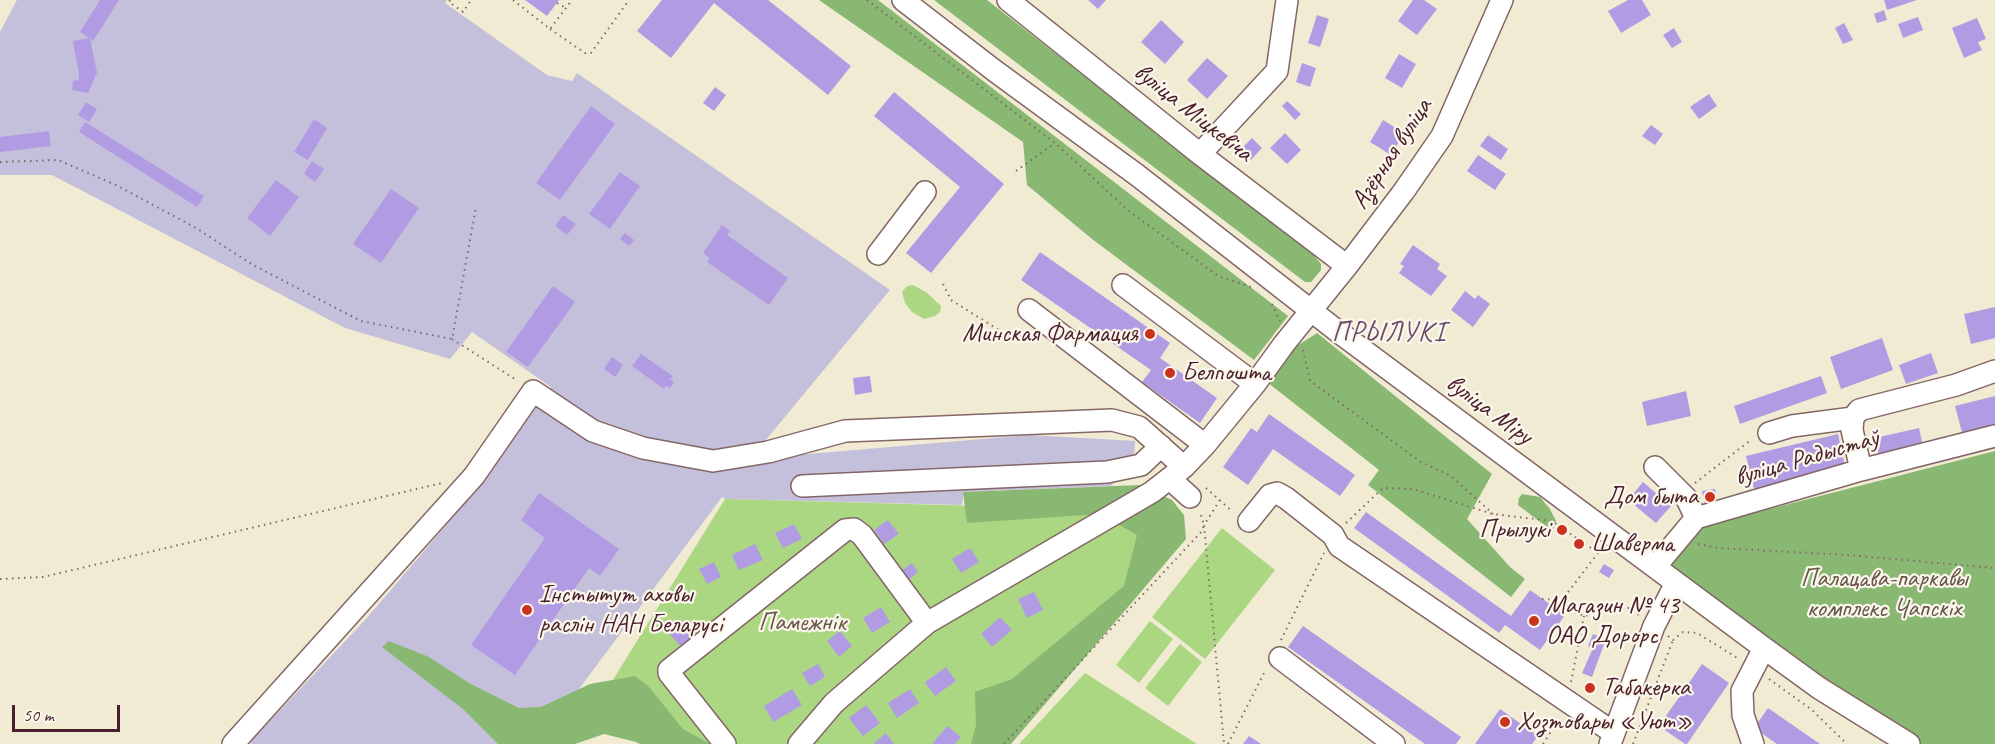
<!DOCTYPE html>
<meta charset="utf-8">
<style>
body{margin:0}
#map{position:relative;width:1995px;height:744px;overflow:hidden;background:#f2ebd3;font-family:Caveat,sans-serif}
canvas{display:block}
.scale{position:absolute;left:12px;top:705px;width:108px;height:27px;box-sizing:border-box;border:3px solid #4a1f2b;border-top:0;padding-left:8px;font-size:18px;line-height:21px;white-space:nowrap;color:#4a1f2b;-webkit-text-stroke:4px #fbf7ec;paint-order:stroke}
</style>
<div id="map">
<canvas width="1995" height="744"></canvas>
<div class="scale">50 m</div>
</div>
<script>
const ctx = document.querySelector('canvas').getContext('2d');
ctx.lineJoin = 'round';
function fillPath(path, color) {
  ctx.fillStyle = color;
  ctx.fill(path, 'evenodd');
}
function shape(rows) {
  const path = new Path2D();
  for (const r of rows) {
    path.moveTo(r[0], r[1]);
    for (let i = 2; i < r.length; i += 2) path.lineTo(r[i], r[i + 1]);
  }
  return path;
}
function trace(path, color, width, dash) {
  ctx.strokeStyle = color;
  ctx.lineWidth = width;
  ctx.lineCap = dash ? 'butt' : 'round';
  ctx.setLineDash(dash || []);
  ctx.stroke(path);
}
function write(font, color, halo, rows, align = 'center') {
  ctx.font = font + ' Caveat,sans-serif';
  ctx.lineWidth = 4.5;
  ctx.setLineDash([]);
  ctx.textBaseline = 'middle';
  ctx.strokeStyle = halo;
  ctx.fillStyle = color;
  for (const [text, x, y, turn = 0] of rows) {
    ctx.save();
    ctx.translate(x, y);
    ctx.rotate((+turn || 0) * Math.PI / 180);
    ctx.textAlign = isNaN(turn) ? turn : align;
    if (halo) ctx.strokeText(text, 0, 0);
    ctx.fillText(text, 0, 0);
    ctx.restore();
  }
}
fillPath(shape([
 [17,0,447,0,445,3,547,75,572,81,577,73,890,290,750,459,1029,435,1135,441,1134,461,1111,486,964,492,962,505,725,499,722,497,538,744,252,744,250,742,366,619,482,483,551,387,472,332,450,359,345,328,52,175,0,175,0,32]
]), '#c4c0db');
fillPath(shape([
 [913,285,926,292,941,306,940,312,935,316,924,319,912,312,905,303,902,292,907,286],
 [725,499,1126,510,1165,555,988,744,685,744,593,712],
 [1222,528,1275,570,1205,659,1152,617],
 [1150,621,1173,639,1139,683,1116,665],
 [1180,644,1202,662,1168,706,1145,688],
 [1085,673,1197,744,1019,744]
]), '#abd783');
fillPath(shape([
 [819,0,878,0,1288,316,1254,360,1092,239,1027,185,1023,142],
 [934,0,987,0,1313,254,1321,264,1321,270,1311,282,1305,282],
 [1317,333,1492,474,1467,519,1510,567,1525,579,1511,597,1368,485,1379,470,1267,382,1292,349],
 [1995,451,1995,744,1916,744,1652,559,1672,534],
 [1141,485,1172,500,1184,515,1186,539,1011,744,971,744,976,725,975,692,1012,679,1124,586,1137,535,1100,514,967,523,963,492],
 [1522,494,1540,497,1550,509,1556,521,1552,531,1518,505,1519,498],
 [389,641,429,657,469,683,519,708,541,707,590,684,635,676,649,687,683,729,710,744,640,744,636,742,604,734,575,744,498,744,463,709,382,647]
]), '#88b871');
fillPath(shape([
 [100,0,119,0,93,41,80,32],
 [525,0,559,0,547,16],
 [662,0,768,0,851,66,828,95,714,3,671,58,637,31],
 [1088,0,1106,0,1098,9],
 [1413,0,1424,0,1437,9,1417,35,1398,21],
 [1628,0,1642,0,1651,15,1621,33,1608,11],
 [1884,0,1917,0,1887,10],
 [1884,10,1887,20,1877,23,1874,14],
 [1317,15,1329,19,1320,47,1308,43],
 [1918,17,1923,30,1903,38,1898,24],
 [1977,18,1986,39,1978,42,1982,50,1964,58,1952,28],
 [1161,20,1184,42,1165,64,1141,42],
 [1844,23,1853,40,1843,44,1835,28],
 [1674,28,1682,42,1672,48,1663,35],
 [90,38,97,73,88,93,72,90,73,81,79,80,79,75,73,41],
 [1399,54,1416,64,1402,88,1385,78],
 [1207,58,1228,76,1207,99,1187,80],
 [1302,63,1316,68,1310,87,1296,82],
 [715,87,726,95,714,111,703,103],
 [894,92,1004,184,931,273,906,253,960,187,874,116],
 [1709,94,1717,106,1699,119,1690,107],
 [1287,101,1301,114,1295,120,1282,106],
 [86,102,97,109,89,122,78,115],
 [591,106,615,124,560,200,536,183],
 [314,119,327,128,308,160,294,152],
 [1383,120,1404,133,1391,155,1370,142],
 [85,122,204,196,197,207,79,132],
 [1651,125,1663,134,1655,145,1642,136],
 [49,131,51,146,0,152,0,137],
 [1285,133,1301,150,1287,164,1270,148],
 [1488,135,1508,149,1501,160,1480,146],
 [1252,138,1262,148,1251,160,1241,149],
 [1478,155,1506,174,1495,190,1467,171],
 [312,161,324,169,315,182,304,174],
 [620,172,640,186,610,229,589,214],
 [276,180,299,197,270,236,247,218],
 [391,189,419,208,381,263,353,244],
 [563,215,576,224,567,235,555,226],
 [722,225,730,231,727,235,788,278,769,305,707,262,710,258,703,253],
 [625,233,634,240,629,246,620,239],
 [1413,245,1440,264,1437,269,1447,276,1431,296,1399,273,1404,266,1400,264],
 [1040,252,1170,343,1160,358,1217,398,1200,423,1142,382,1151,370,1021,280],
 [553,286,575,302,528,367,506,352],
 [1465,291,1475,299,1478,295,1490,304,1473,327,1451,310],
 [1995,307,1995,338,1971,344,1964,314],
 [1882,338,1893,370,1841,389,1830,357],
 [1931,353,1938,373,1906,384,1899,365],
 [641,354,673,376,670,379,674,382,670,388,666,386,664,389,632,366],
 [612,357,623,365,615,377,604,369],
 [870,376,872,392,855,395,853,378],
 [1821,376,1827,393,1740,424,1734,406],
 [1686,391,1691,416,1647,426,1642,402],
 [1995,396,1995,433,1964,440,1955,406],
 [1269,414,1355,475,1340,496,1273,449,1248,485,1223,467,1251,428,1257,432],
 [1919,428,1924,451,1880,460,1875,438],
 [1838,434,1846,471,1755,493,1746,456],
 [1643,482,1671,506,1656,523,1628,500],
 [1715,489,1718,502,1705,505,1702,491],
 [539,493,619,549,600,576,589,568,515,675,471,645,545,538,521,520],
 [1366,512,1511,616,1530,590,1565,615,1540,650,1505,625,1499,633,1354,528],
 [888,520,899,534,884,544,874,530],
 [794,524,802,539,783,548,775,533],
 [755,544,763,560,739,570,732,555],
 [970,548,979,562,961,573,952,559],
 [714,562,721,577,707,584,699,569],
 [912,563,918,572,905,583,898,573],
 [1604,564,1614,570,1609,578,1599,572],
 [1034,592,1043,610,1027,618,1018,599],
 [881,607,890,622,872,633,863,618],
 [1000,617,1012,630,992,647,981,634],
 [682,621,694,635,681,647,668,632],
 [1303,626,1461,737,1456,744,1425,744,1288,647],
 [840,631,852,646,839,657,827,641],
 [1593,634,1606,639,1592,677,1582,673,1593,648,1588,646],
 [818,664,825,677,810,686,802,673],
 [1702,664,1729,683,1687,744,1685,744,1659,726],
 [946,667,956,681,935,696,925,682],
 [792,689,802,705,773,722,764,706],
 [910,689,919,703,897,718,888,703],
 [866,705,880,723,863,736,849,718],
 [1768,708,1820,744,1777,744,1754,728],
 [1500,709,1538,736,1532,744,1475,744],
 [947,726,961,737,955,744,932,744],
 [886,733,894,744,876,744,874,743],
 [1249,736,1261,744,1243,744]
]), '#b19ce3');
const minor = shape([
 [903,0,995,71,1137,175,1336,330,1764,648,1819,688,1909,744],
 [1008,0,1200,154,1347,266],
 [1200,154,1277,71,1287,0],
 [878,254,925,192],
 [1123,285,1255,384],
 [1029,310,1205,445],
 [1769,433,1792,426,1853,418],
 [1655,467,1687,499,1696,518],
 [1861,470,1852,430,1853,418,1859,410,1956,385,1995,371],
 [1170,479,1190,497],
 [802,486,1107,472,1141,465,1161,446],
 [1249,521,1270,495,1277,493,1286,498,1333,535,1339,546,1614,733],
 [1655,567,1696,518,1861,470,1995,436],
 [1280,658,1394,744],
 [233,744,474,476,533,391,593,431,643,448,713,461,768,452,845,431,1112,420,1139,427,1184,467],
 [725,744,669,673,669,670,845,530,854,529,862,535,927,623],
 [799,744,834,703,927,623,1152,492,1184,467,1205,445,1255,384,1284,344,1347,266,1404,191,1442,136,1502,0],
 [1610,744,1654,626,1676,583],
 [1753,744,1743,715,1742,691,1764,648]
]);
trace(minor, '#856666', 24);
trace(shape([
 [450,0,449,2,463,12,471,0],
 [513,0,550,29,572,0],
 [867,0,1055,143,1129,211,1218,276,1251,287],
 [557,3,566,8],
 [550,29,585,53,591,53,629,0],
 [0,162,58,160,116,185,196,228,253,265,361,321,452,339,476,207],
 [1016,171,1055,143],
 [943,284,951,300,1002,332,1026,335,1031,333],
 [1272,304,1280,321],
 [452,339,518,381],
 [1303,350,1310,381,1421,462,1451,476,1493,514],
 [1695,483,1752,439],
 [1206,488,1233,512],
 [1220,500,1204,525,1224,744],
 [1346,523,1383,488,1413,489,1493,514,1552,521,1598,553],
 [1698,544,1719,548,1847,555,1995,568],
 [0,579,43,577,442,483],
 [1542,599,1562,600,1601,549],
 [1562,600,1574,612,1584,616,1629,608,1639,615],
 [1668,636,1673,640,1683,632,1697,633,1739,659],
 [1281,640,1324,553],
 [1769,679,1812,710,1847,744],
 [1571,682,1584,616],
 [1004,744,1202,531,1204,525,1200,512],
 [1228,744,1266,669],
 [1543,744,1559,719],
 [1633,744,1673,640]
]), '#856666', 2, [1.5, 4.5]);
trace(minor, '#fff', 21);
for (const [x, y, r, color] of [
 [1150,334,6,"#c8321e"],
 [1170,373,6,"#c8321e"],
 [1710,497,6,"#c8321e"],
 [1562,530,6,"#c8321e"],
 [1579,544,6,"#c8321e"],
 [527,610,6,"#c8321e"],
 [1534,621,6,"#c8321e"],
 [1590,688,6,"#c8321e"],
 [1505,722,6,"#c8321e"]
]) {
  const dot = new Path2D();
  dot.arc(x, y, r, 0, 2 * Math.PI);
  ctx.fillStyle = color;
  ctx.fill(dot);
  trace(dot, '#fbf7ec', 2);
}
write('26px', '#4a1f2b', '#fbf7ec', [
 ["вуліца Міцкевіча",1193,113,38],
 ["Азёрная вуліца",1392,154,-57],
 ["вуліца Міру",1489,410,36],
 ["вуліца Радыстаў",1807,458,-16]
]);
write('26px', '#4a1f2b', '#fbf7ec', [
 ["Минская Фармация",1138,334,"right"],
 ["Белпошта",1182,373],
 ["Дом быта",1698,497,"right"],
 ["Прылукі",1550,530,"right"],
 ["Шаверма",1591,544],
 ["Інстытут аховы",539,595],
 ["раслін НАН Беларусі",539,625],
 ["Магазин № 43",1546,606],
 ["ОАО Дорорс",1546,636],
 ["Табакерка",1602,688],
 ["Хозтовары «Уют»",1517,722]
], 'left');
write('26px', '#675645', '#fbf7ec', [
 ["Палацава-паркавы",1884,579],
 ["комплекс Чапскіх",1884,609],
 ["Памежнік",802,623]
]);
ctx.letterSpacing = '1.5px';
write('28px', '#6e4b6b', '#fbf7ec', [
 ["ПРЫЛУКІ",1389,334]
]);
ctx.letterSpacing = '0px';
</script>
